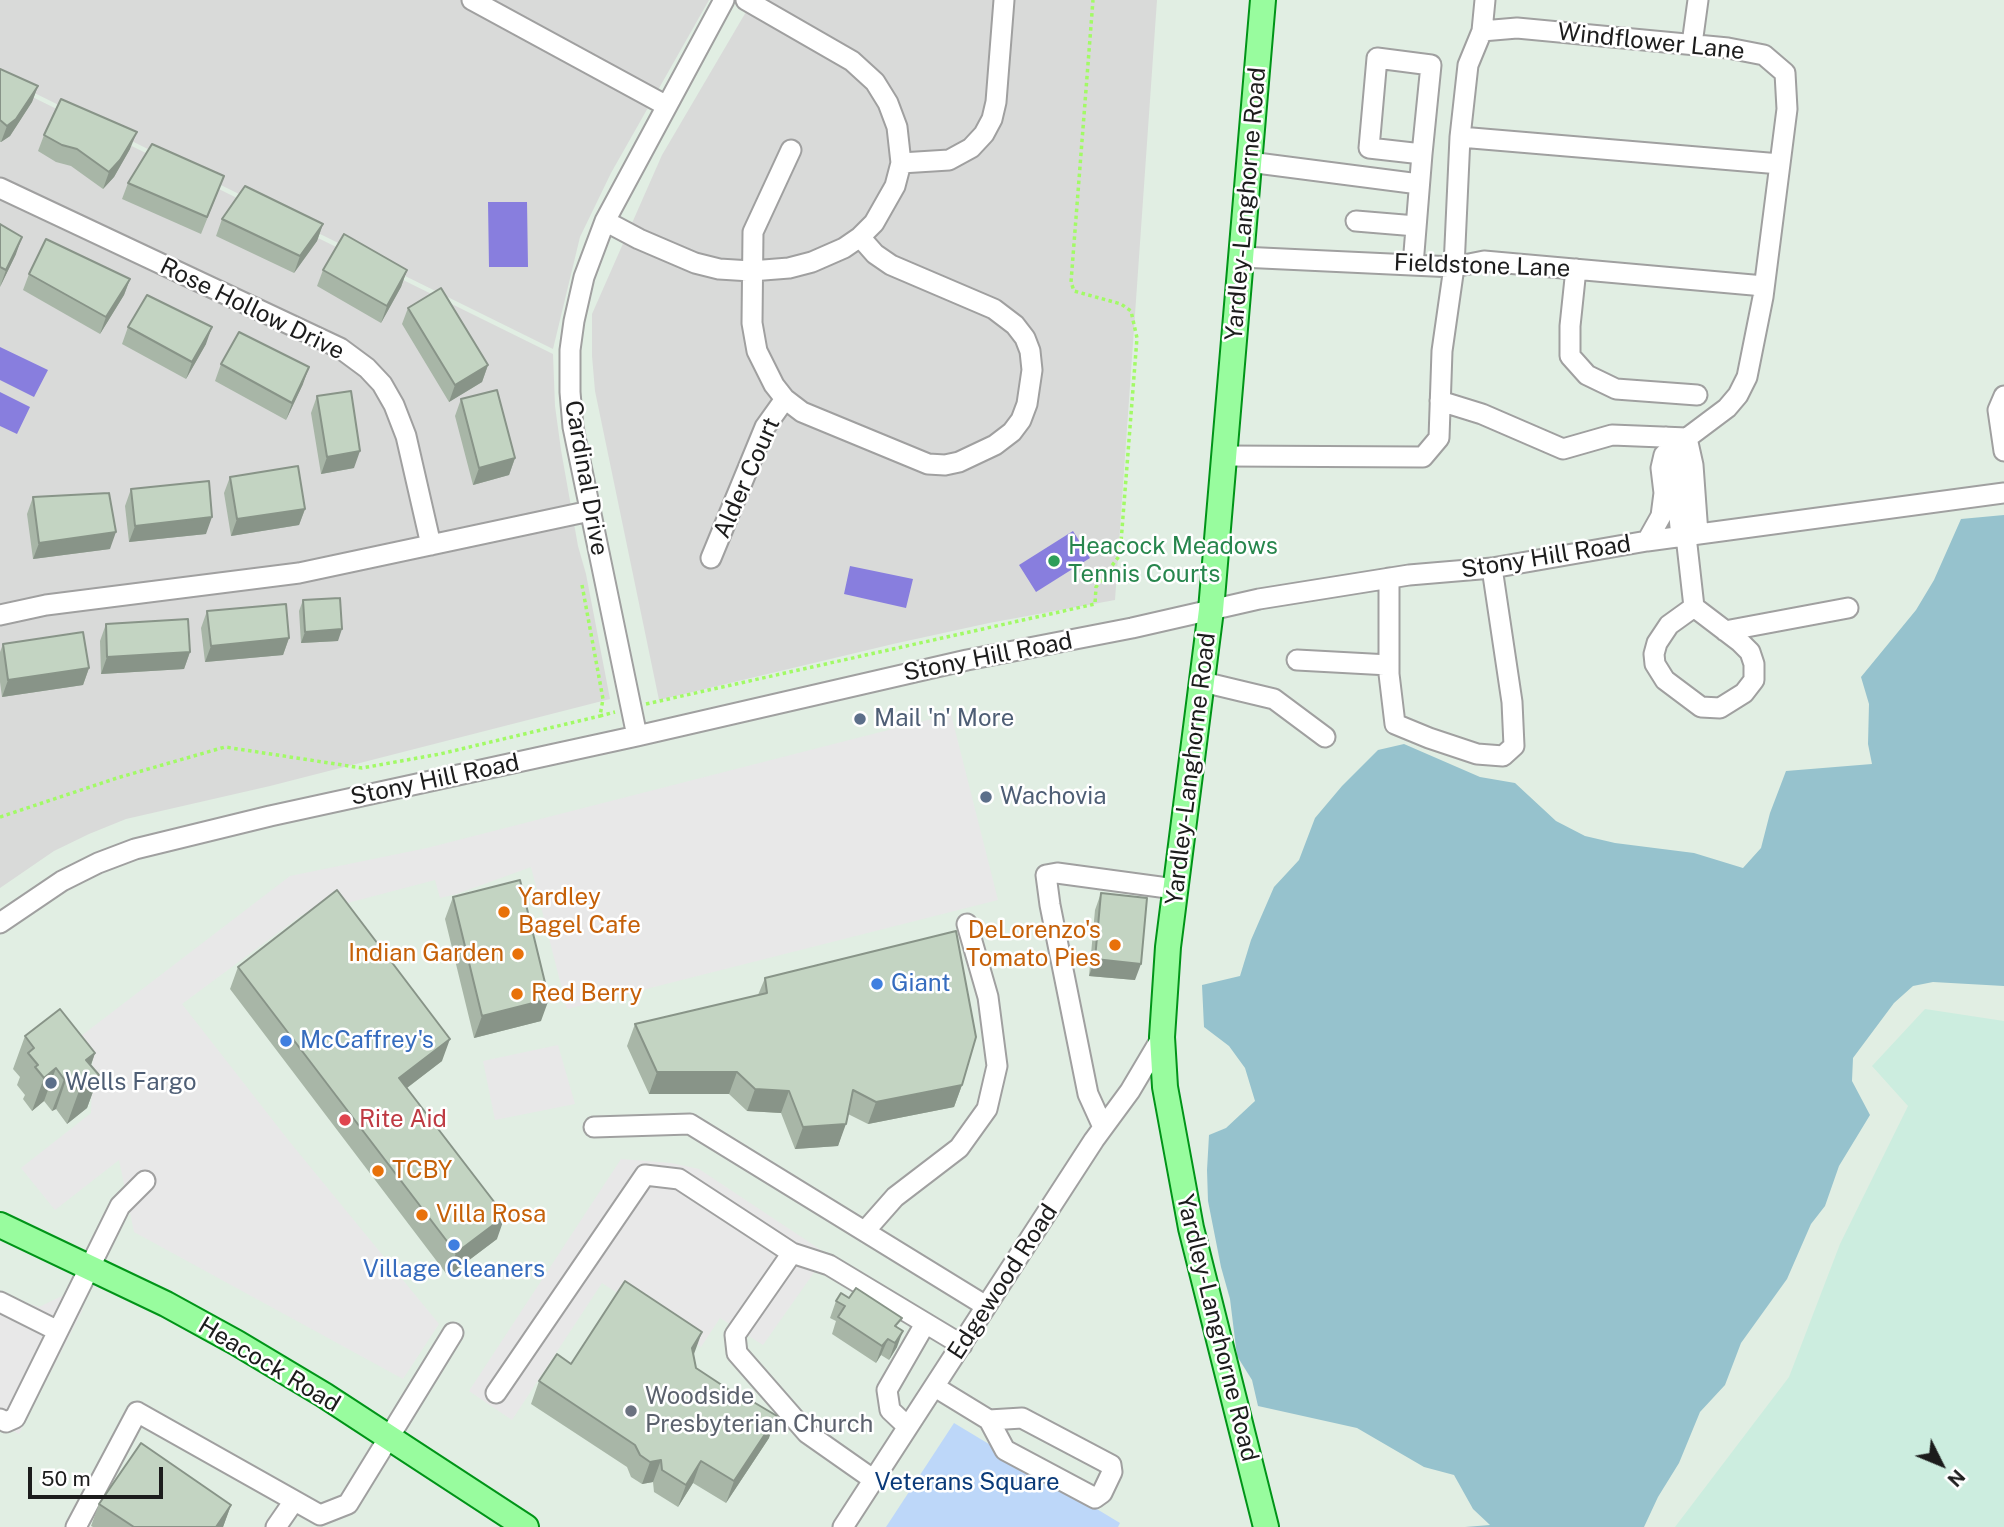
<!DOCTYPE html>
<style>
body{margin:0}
#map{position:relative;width:2004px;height:1527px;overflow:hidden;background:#e1eee3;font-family:"Public Sans",sans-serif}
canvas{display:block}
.north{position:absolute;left:1906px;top:1429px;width:70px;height:70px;-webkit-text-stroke:5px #fff;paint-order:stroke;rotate:133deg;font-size:19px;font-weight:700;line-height:28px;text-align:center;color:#1c1c1c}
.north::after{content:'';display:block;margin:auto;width:24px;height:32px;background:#1c1c1c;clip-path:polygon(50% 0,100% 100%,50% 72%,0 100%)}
.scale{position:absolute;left:28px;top:1467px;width:135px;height:32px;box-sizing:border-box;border:4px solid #1c1c1c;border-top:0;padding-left:9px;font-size:21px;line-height:24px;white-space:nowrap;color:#1c1c1c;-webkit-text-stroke:5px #fff;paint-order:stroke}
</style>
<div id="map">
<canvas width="2004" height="1527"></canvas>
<div class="north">N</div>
<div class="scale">50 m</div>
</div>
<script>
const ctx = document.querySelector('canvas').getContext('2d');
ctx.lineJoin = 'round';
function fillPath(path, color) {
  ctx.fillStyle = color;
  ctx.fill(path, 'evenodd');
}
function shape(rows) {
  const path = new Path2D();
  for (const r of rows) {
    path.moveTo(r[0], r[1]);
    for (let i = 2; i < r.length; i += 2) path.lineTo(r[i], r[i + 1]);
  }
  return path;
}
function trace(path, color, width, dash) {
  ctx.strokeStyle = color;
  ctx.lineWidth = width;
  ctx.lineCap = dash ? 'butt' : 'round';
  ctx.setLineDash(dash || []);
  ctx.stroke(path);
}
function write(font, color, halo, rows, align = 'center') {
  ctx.font = font + ' "Public Sans",sans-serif';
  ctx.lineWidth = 5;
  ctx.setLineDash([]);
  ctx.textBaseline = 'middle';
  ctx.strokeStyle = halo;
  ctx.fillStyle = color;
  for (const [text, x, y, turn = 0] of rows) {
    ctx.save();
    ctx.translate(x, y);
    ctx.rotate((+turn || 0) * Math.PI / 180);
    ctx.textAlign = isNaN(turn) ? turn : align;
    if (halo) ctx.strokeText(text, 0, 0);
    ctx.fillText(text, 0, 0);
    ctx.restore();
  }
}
fillPath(shape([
 [0,0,709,0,611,173,580,237,553,349,0,76],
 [753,0,1157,0,1115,600,989,623,893,644,659,700,595,391,592,356,592,314,662,155],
 [0,81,553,354,555,406,561,450,578,546,586,574,610,699,270,786,126,819,89,834,54,851,0,888]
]), '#d9dad9');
fillPath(shape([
 [1925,1009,2004,1021,2004,1527,1675,1527,1789,1377,1840,1244,1908,1106,1872,1066]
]), '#cceddf');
fillPath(shape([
 [2004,515,2004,986,1933,982,1913,986,1894,1003,1853,1058,1852,1081,1870,1115,1839,1166,1825,1206,1811,1224,1787,1279,1741,1343,1725,1385,1700,1412,1679,1463,1658,1497,1644,1527,1465,1527,1490,1525,1473,1509,1454,1475,1424,1467,1357,1428,1258,1406,1252,1380,1237,1356,1230,1299,1221,1267,1208,1201,1207,1170,1209,1135,1226,1128,1255,1101,1245,1068,1229,1046,1204,1027,1202,985,1240,976,1251,940,1274,887,1299,860,1315,818,1342,786,1378,750,1404,744,1480,777,1515,783,1556,821,1585,836,1615,843,1694,853,1743,868,1761,848,1770,813,1786,771,1872,764,1868,744,1869,704,1861,677,1916,610,1934,580,1961,519]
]), '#96c2cd');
fillPath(shape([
 [954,1423,1120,1523,1118,1527,886,1527]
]), '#bdd7f9');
fillPath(shape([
 [488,202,527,202,528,267,489,267],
 [0,347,48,370,34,397,0,380],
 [0,392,30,407,17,434,0,426],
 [1073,531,1090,558,1036,592,1019,565],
 [850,566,913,579,906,608,844,594]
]), '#887ede');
fillPath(shape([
 [951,714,998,900,567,1009,531,867,457,894,440,898,435,880,302,915,182,1004,289,1141,439,1324,403,1379,134,1232,119,1160,55,1210,21,1168,91,1113,93,1049,81,1036,290,876,427,848],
 [558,1045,575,1104,495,1120,483,1061],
 [621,1159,671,1163,699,1169,827,1254,763,1345,720,1318,701,1347,602,1283,512,1420,469,1391],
 [0,1294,39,1307,62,1296,83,1309,19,1434,0,1425]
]), '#e8e8e8');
const minor = shape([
 [472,0,667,106],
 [1482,31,1485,0],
 [1692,44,1698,0],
 [1460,137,1780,164],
 [791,150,753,232,752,323,757,351,774,385,785,399,802,412,928,464,945,465,959,462,995,445,1012,432,1021,420,1027,404,1032,370,1030,351,1025,338,1015,325,994,309,891,265,875,254,860,237],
 [1249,162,1419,184],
 [901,163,949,160,971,148,984,134,992,119,996,102,1004,0],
 [0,188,340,348,367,368,382,384,394,405,406,436,431,545],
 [605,221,639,239,695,263,719,269,751,271,789,268,812,262,844,248,860,237,874,223,895,186,901,163,897,127,888,103,875,82,852,61,746,0],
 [1356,221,1416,226],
 [1241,257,1454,267,1484,261,1764,286],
 [1413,265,1422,154,1369,148,1377,58,1431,65,1422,154],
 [1576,269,1570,326,1570,356,1587,375,1616,389,1697,395],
 [2004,396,1998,410,2004,451],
 [1440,401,1482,414,1563,449,1612,435,1687,438],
 [1666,437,1673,455,1681,537],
 [1687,438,1693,465,1698,534],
 [1225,456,1423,457,1439,438,1442,351,1454,267,1460,137,1468,65,1482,31,1517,28,1728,48,1764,55,1785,73,1787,109,1763,297,1747,377,1738,395,1727,408,1687,438],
 [1686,536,1694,607,1740,642,1750,652,1754,664,1754,680,1744,693,1720,708,1701,707,1665,680,1655,664,1654,654,1657,643,1669,625,1694,607],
 [1647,541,1661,516,1664,493,1661,468,1664,455,1671,449],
 [711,558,765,427,785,399],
 [1389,578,1389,674,1395,724,1429,738,1477,754,1503,756,1514,746,1512,702,1492,568],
 [0,615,46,605,299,573,590,511],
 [1725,631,1848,608],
 [1297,660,1389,665],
 [1203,682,1274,699,1325,737],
 [637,736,573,427,570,392,570,350,574,321,584,277,605,221,724,0],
 [0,923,62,881,98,863,135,849,270,816,637,736,967,660,1132,628,1259,599,1409,575,1492,568,1647,541,2004,493],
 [594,1127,690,1124,986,1306],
 [1103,1127,1088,1094,1050,905,1046,875,1057,873,1175,889],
 [865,1231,895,1197,959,1148,987,1109,997,1066,988,997,967,924],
 [792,1253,829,1265,962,1345],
 [0,1302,58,1331],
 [935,1387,989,1420,1022,1418,1111,1465,1112,1472,1102,1493,1095,1498,1005,1450,989,1420],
 [496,1393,645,1175,679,1179,792,1253,735,1335,737,1353,807,1433,874,1480],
 [0,1419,6,1422,15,1418,120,1206,145,1181],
 [908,1427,890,1410,887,1390,925,1324],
 [76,1527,137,1412,320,1515,348,1504,453,1333],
 [276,1527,294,1501],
 [843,1527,1094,1140,1130,1091,1162,1037]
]);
const major = shape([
 [1263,0,1211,610,1168,947,1162,1037,1165,1087,1191,1228,1266,1527],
 [0,1225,166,1304,237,1343,324,1395,526,1527]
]);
trace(minor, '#a0a0a0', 23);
trace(major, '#009418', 28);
trace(shape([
 [582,585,603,699,600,716,615,712],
 [646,704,1095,604,1096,587,1120,555,1137,338,1131,311,1121,304,1074,291,1071,282,1093,0],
 [0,817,117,778,225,747,362,768,440,754,600,716]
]), '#a2fa66', 3.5, [3.5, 3.5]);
trace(minor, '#fff', 19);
trace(major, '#98fc9e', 24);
fillPath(shape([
 [0,69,38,86,32,102,10,136,1,142,0,142],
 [44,135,130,149,114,177,103,189,71,166,56,162,38,151],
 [128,183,218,192,201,234,122,199],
 [222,219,323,224,317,241,294,273,216,236],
 [0,224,16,254,0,287],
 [323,270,407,270,401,287,381,323,317,286],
 [29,274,130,279,124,295,100,334,23,290],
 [408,308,488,365,482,382,449,402,402,324],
 [128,327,206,344,186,379,122,344],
 [221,364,303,384,286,420,215,381],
 [317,396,354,468,321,474,311,413],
 [461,399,515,458,509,475,473,485,455,416],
 [230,477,305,509,299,525,231,536,224,493],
 [131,489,206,534,129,542,125,506],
 [33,497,110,549,33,559,27,514],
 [303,600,338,641,301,643,299,611],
 [207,611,289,638,283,655,205,662,201,628],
 [106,624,190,652,184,669,101,674,100,641],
 [3,644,89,668,83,685,2,697,0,682,0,652],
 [1101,893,1135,980,1089,976,1095,910],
 [453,897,541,1021,474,1038,445,919],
 [238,967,442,1061,407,1088,497,1239,448,1276,230,989],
 [765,978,962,1085,954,1107,868,1124,848,1114,838,1146,795,1149,781,1113,747,1111,729,1094,649,1094,627,1046,635,1024,758,995],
 [25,1036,95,1053,91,1065,99,1075,87,1108,67,1124,56,1109,52,1111,44,1101,32,1111,23,1099,25,1095,17,1085,20,1077,13,1069],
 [836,1301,898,1328,897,1347,889,1360,881,1355,876,1363,832,1334,836,1321,830,1318],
 [693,1355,696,1368,743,1399,769,1438,726,1503,693,1483,678,1507,654,1492,653,1482,642,1484,631,1477,627,1467,531,1404,539,1381,571,1364],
 [99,1504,231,1505,223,1527,93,1527,91,1526]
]), '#a8b6a7');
fillPath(shape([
 [38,86,32,102,10,136,1,142,7,126],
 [137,132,130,149,114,177,103,189,109,172],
 [323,224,317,241,294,273,300,256],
 [22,237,16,254,0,287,6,270],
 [407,270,401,287,381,323,387,306],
 [130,279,124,295,100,334,106,317],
 [212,327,206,344,186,379,192,362],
 [488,365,482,382,449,402,455,385],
 [309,367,303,384,286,420,292,403],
 [360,451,354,468,321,474,327,457],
 [515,458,509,475,473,485,479,468],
 [305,509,299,525,231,536,237,519],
 [212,517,206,534,129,542,135,526],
 [116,532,110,549,33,559,39,543],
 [342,629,338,641,301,643,305,632],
 [289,638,283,655,205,662,211,646],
 [190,652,184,669,101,674,107,657],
 [89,668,83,685,2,697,8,680],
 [1095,959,1141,964,1135,980,1089,976],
 [549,999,541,1021,474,1038,482,1016],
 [450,1039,442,1061,391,1100,399,1078],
 [95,1053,84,1085,86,1060],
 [56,1068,44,1101,32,1111,44,1078],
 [657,1072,737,1072,729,1094,649,1094],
 [99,1075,87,1108,67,1124,79,1091],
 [67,1077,56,1109,52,1111,64,1079],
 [962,1085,954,1107,868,1124,876,1102],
 [755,1089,789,1091,781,1113,747,1111],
 [846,1124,838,1146,795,1149,803,1127],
 [505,1216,497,1239,448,1276,456,1253],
 [903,1331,897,1347,889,1360,895,1343],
 [702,1332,694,1354,684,1371,692,1348],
 [888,1339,881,1355,876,1363,882,1346],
 [777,1416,769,1438,726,1503,734,1481],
 [661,1460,653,1482,642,1484,650,1462],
 [701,1461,693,1483,678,1507,686,1485],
 [231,1505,223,1527,216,1527]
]), '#889488');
const building = shape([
 [0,69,38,86,16,119,7,126,0,120,0,69],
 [61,99,137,132,120,160,109,172,77,149,62,145,44,135,61,99],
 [152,144,224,176,207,217,128,183,152,144],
 [245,186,323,224,300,256,222,219,245,186],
 [0,224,22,237,6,270,0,267,0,224],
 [344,234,407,270,387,306,323,270,344,234],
 [46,239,130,279,106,317,29,274,46,239],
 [441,288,488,365,455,385,408,308,441,288],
 [147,295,212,327,192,362,128,327,147,295],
 [239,332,309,367,292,403,221,364,239,332],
 [497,390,515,458,479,468,461,399,497,390],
 [351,391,360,451,327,457,317,396,351,391],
 [298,466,305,509,237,519,230,477,298,466],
 [209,481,212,517,135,526,131,489,209,481],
 [109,493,116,532,39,543,33,497,109,493],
 [340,598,342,629,305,632,303,600,340,598],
 [286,604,289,638,211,646,207,611,286,604],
 [188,619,190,652,107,657,106,624,188,619],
 [83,632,89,668,8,680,3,644,83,632],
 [520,880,549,999,482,1016,453,897,520,880],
 [337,890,450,1039,399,1078,505,1216,456,1253,238,967,337,890],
 [1101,893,1147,898,1141,964,1095,959,1101,893],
 [956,931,976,1037,962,1085,876,1102,853,1090,846,1124,803,1127,789,1091,755,1089,737,1072,657,1072,635,1024,767,993,765,978,956,931],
 [60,1009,95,1053,86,1060,99,1075,79,1091,67,1077,64,1079,56,1068,44,1078,35,1067,38,1065,28,1053,34,1048,25,1036,60,1009],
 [625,1281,702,1332,692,1348,696,1368,743,1399,745,1397,777,1416,734,1481,701,1461,686,1485,662,1470,661,1460,650,1462,640,1455,635,1445,539,1381,557,1354,571,1364,625,1281],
 [856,1288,902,1318,895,1326,903,1331,895,1343,888,1339,882,1346,838,1317,845,1306,836,1301,841,1293,849,1298,856,1288],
 [141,1443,231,1505,216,1527,134,1527,99,1504,141,1443]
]);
fillPath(building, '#c3d4c2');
trace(building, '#889488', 2);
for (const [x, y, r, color] of [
 [1054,561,7,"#2e9e5b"],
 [860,719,7,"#5c6f8a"],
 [986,797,7,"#5c6f8a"],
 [504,912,7,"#e8710a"],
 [1115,945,7,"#e8710a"],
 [518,954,7,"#e8710a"],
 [877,984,7,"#3f7fe0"],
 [517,994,7,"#e8710a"],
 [286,1041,7,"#3f7fe0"],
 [51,1083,7,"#5c6f8a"],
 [345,1120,7,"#e0444e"],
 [378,1171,7,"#e8710a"],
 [422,1215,7,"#e8710a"],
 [454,1245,7,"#3f7fe0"],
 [631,1411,7,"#6b7280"]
]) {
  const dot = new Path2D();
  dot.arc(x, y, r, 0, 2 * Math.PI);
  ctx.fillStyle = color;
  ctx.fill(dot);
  trace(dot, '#fff', 2.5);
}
write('24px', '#1c1c1c', '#fff', [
 ["Windflower Lane",1651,42,6],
 ["Yardley-Langhorne Road",1246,204,-85],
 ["Fieldstone Lane",1482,266,2],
 ["Rose Hollow Drive",252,309,26],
 ["Cardinal Drive",586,478,80],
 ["Alder Court",747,478,-66],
 ["Stony Hill Road",1546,557,-9],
 ["Stony Hill Road",988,657,-11],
 ["Yardley-Langhorne Road",1191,769,-83],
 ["Stony Hill Road",435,780,-12],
 ["Edgewood Road",1003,1282,-57],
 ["Yardley-Langhorne Road",1217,1328,76],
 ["Heacock Road",269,1365,31]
]);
write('24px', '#27864d', '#fff', [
 ["Heacock Meadows",1068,547],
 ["Tennis Courts",1068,575]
], 'left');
write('24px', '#4e5e75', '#fff', [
 ["Mail 'n' More",874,719],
 ["Wachovia",1000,797],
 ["Wells Fargo",65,1083]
], 'left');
write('24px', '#c56008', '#fff', [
 ["Yardley",518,898],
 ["Bagel Cafe",518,926],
 ["DeLorenzo's",1101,931,"right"],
 ["Tomato Pies",1101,959,"right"],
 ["Indian Garden",504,954,"right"],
 ["Red Berry",531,994],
 ["TCBY",392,1171],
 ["Villa Rosa",436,1215]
], 'left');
write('24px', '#366cbe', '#fff', [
 ["Giant",891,984],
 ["McCaffrey's",300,1041],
 ["Village Cleaners",454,1270,"center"]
], 'left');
write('24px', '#be3a42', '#fff', [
 ["Rite Aid",359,1120]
], 'left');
write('24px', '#5b616d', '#fff', [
 ["Woodside",645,1397],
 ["Presbyterian Church",645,1425]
], 'left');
write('24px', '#0a3a79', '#fff', [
 ["Veterans Square",967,1483]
]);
</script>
